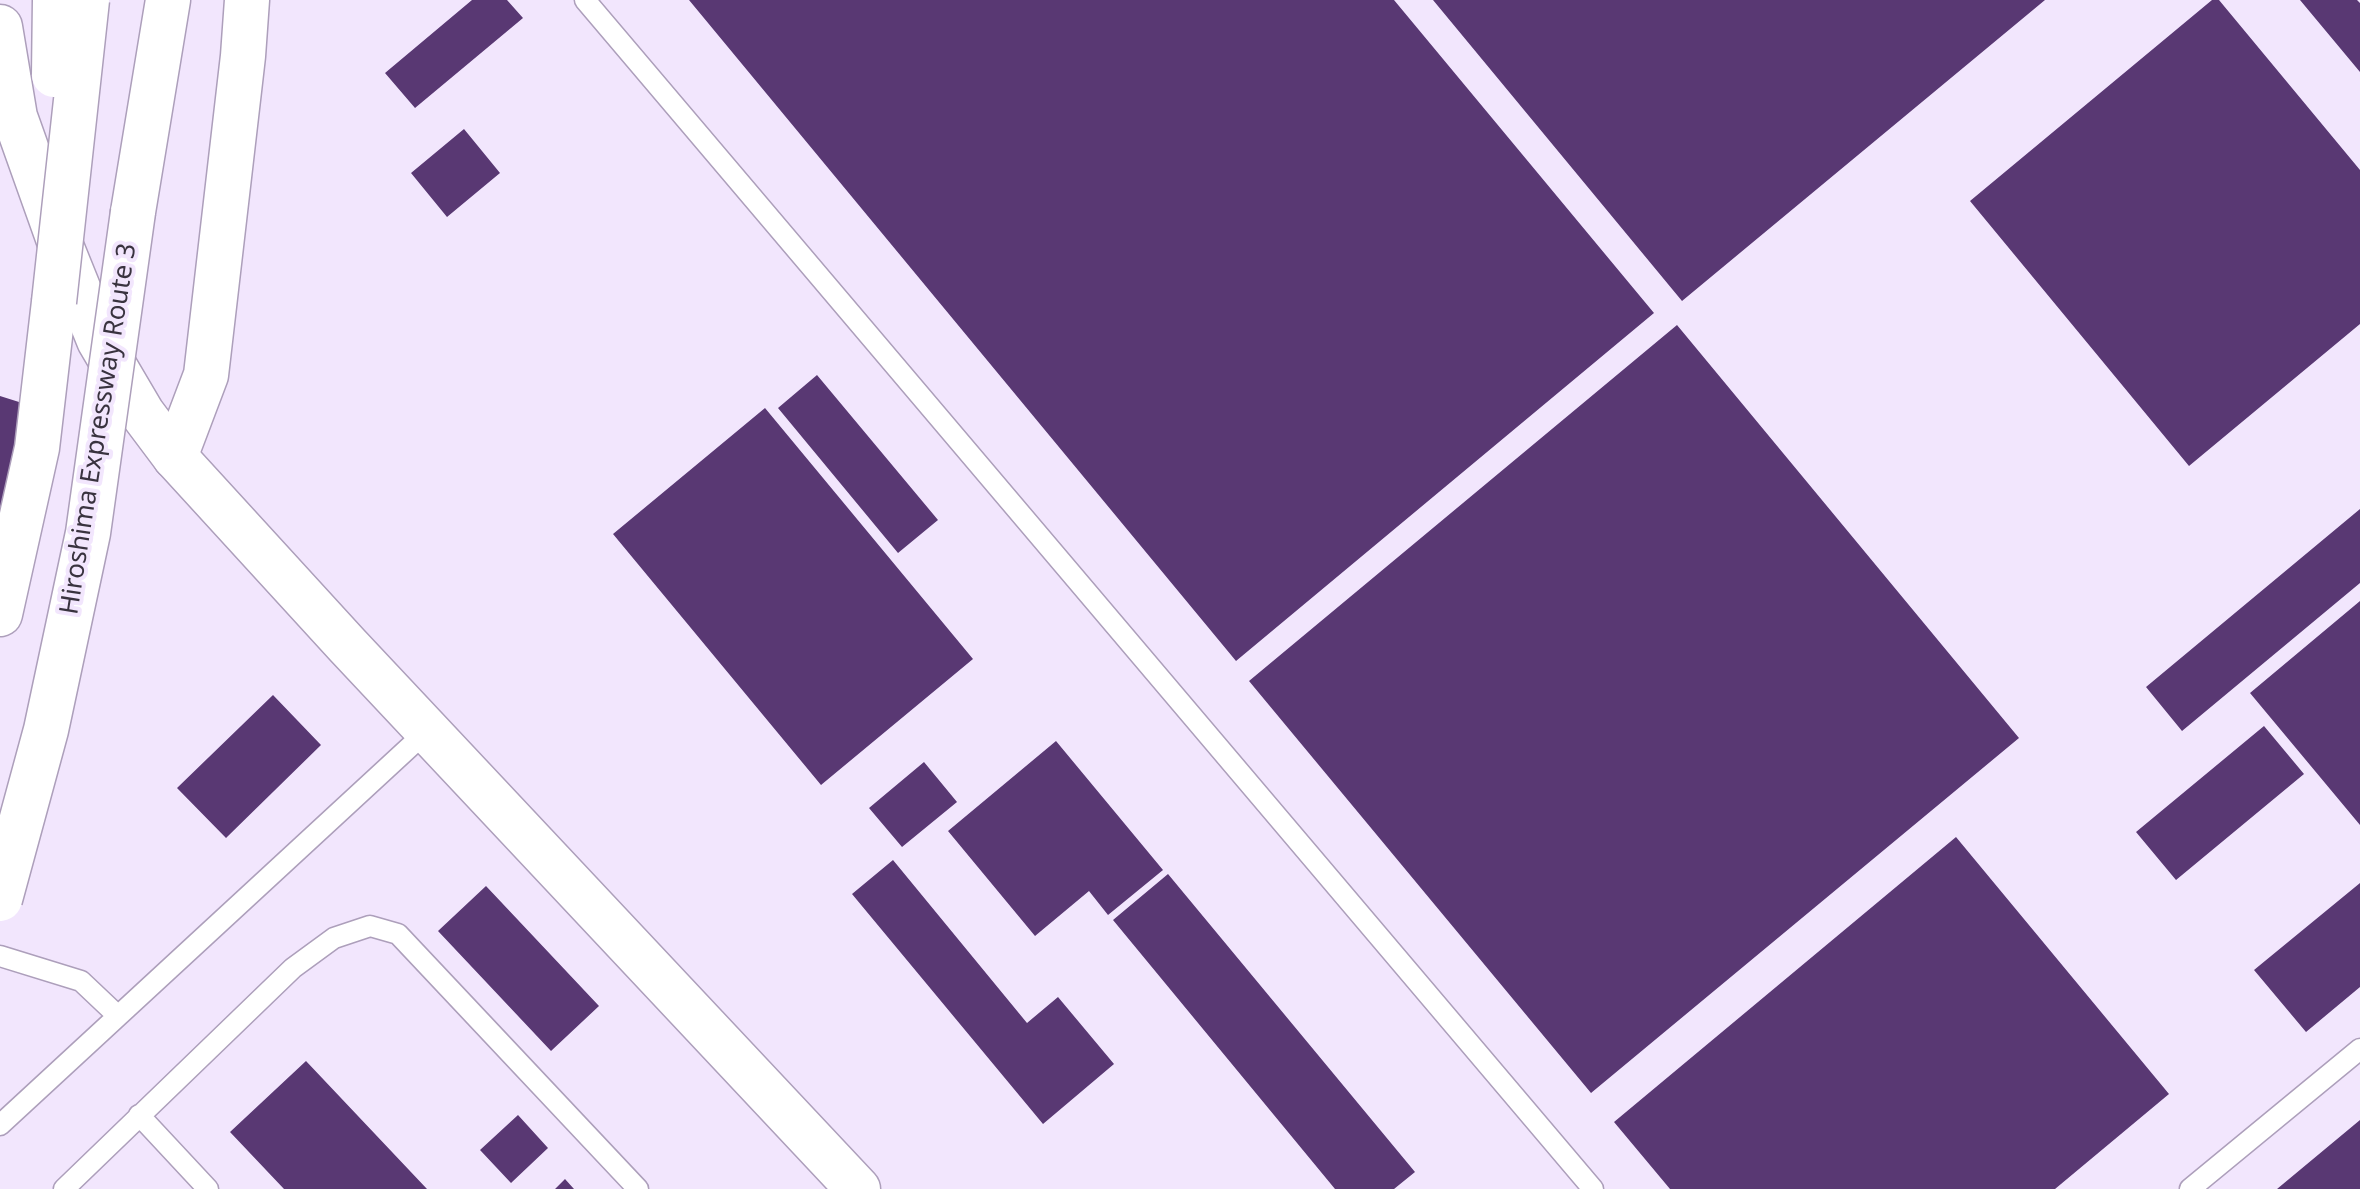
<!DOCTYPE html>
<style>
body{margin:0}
canvas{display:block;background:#f2e6fd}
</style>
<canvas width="2360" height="1189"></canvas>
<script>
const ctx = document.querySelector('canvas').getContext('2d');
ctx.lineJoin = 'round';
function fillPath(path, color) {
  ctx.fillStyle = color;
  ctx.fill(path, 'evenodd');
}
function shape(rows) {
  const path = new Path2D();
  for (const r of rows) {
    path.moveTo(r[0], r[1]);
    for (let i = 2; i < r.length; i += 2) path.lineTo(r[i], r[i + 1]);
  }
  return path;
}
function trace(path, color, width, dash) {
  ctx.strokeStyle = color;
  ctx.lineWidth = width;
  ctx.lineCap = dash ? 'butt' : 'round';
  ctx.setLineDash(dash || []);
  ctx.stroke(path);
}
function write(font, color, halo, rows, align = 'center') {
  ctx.font = font + ' "Noto Sans",sans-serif';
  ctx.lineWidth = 8;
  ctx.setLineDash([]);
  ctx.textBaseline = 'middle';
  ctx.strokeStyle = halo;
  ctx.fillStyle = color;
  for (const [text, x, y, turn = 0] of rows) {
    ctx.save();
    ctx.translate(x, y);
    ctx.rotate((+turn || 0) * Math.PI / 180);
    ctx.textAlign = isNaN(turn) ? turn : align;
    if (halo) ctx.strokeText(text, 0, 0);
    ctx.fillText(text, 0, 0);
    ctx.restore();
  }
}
fillPath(shape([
 [472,0,507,0,523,18,415,108,385,73],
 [689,0,1394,0,1654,313,1236,661],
 [1433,0,2045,0,1682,301],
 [2212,0,2219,0,2360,170,2360,324,2189,466,1970,201],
 [2300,0,2357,0,2360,3,2360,72],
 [464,129,500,173,447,217,411,173],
 [1677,325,2019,738,1591,1093,1249,681],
 [817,375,938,520,898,553,778,408],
 [0,396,38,408,0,529],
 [765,408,973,659,821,785,613,534],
 [2360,509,2360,583,2182,731,2146,687],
 [2360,601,2360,825,2250,693],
 [273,695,321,745,226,838,177,788],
 [2264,726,2304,774,2176,880,2136,832],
 [1056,741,1163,870,1108,915,1089,891,1035,936,948,831],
 [924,762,957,802,902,847,869,808],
 [1956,837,2169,1094,2055,1189,1670,1189,1614,1122],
 [893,860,1027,1023,1058,997,1114,1064,1043,1124,852,894],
 [1168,874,1415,1172,1394,1189,1335,1189,1113,920],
 [2360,883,2360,987,2306,1032,2254,970],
 [486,886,599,1006,551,1051,438,931],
 [306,1061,427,1189,284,1189,230,1132],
 [518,1115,548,1148,511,1183,480,1150],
 [2360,1120,2360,1189,2277,1189],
 [565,1179,574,1189,555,1189]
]), '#593873');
const lane = shape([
 [585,0,1593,1189],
 [0,956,81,981,118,1016],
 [139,1115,208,1189],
 [0,1125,427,731],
 [64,1189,293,968,334,938,370,926,398,934,638,1189],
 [2190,1189,2360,1049]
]);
const secondary = shape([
 [0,27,15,117,61,246,99,340,142,413,175,457,347,645,858,1189]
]);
const highway = shape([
 [133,212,168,0],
 [175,457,206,375,243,56,247,0],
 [0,614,37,448,54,302]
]);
trace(lane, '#ad9fbb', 23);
trace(secondary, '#ad9fbb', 47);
trace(highway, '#ad9fbb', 47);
trace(lane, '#fff', 20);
trace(secondary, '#fff', 44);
trace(highway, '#fff', 44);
const highwayBridge = shape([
 [54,75,55,0],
 [54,302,87,0],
 [0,899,46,730,88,533,133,212]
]);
trace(highwayBridge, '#ad9fbb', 47, []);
trace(highwayBridge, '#fff', 44);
write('26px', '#39333f', '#f2e6fd', [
 ["Hiroshima Expressway Route 3",99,429,-81]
]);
</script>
